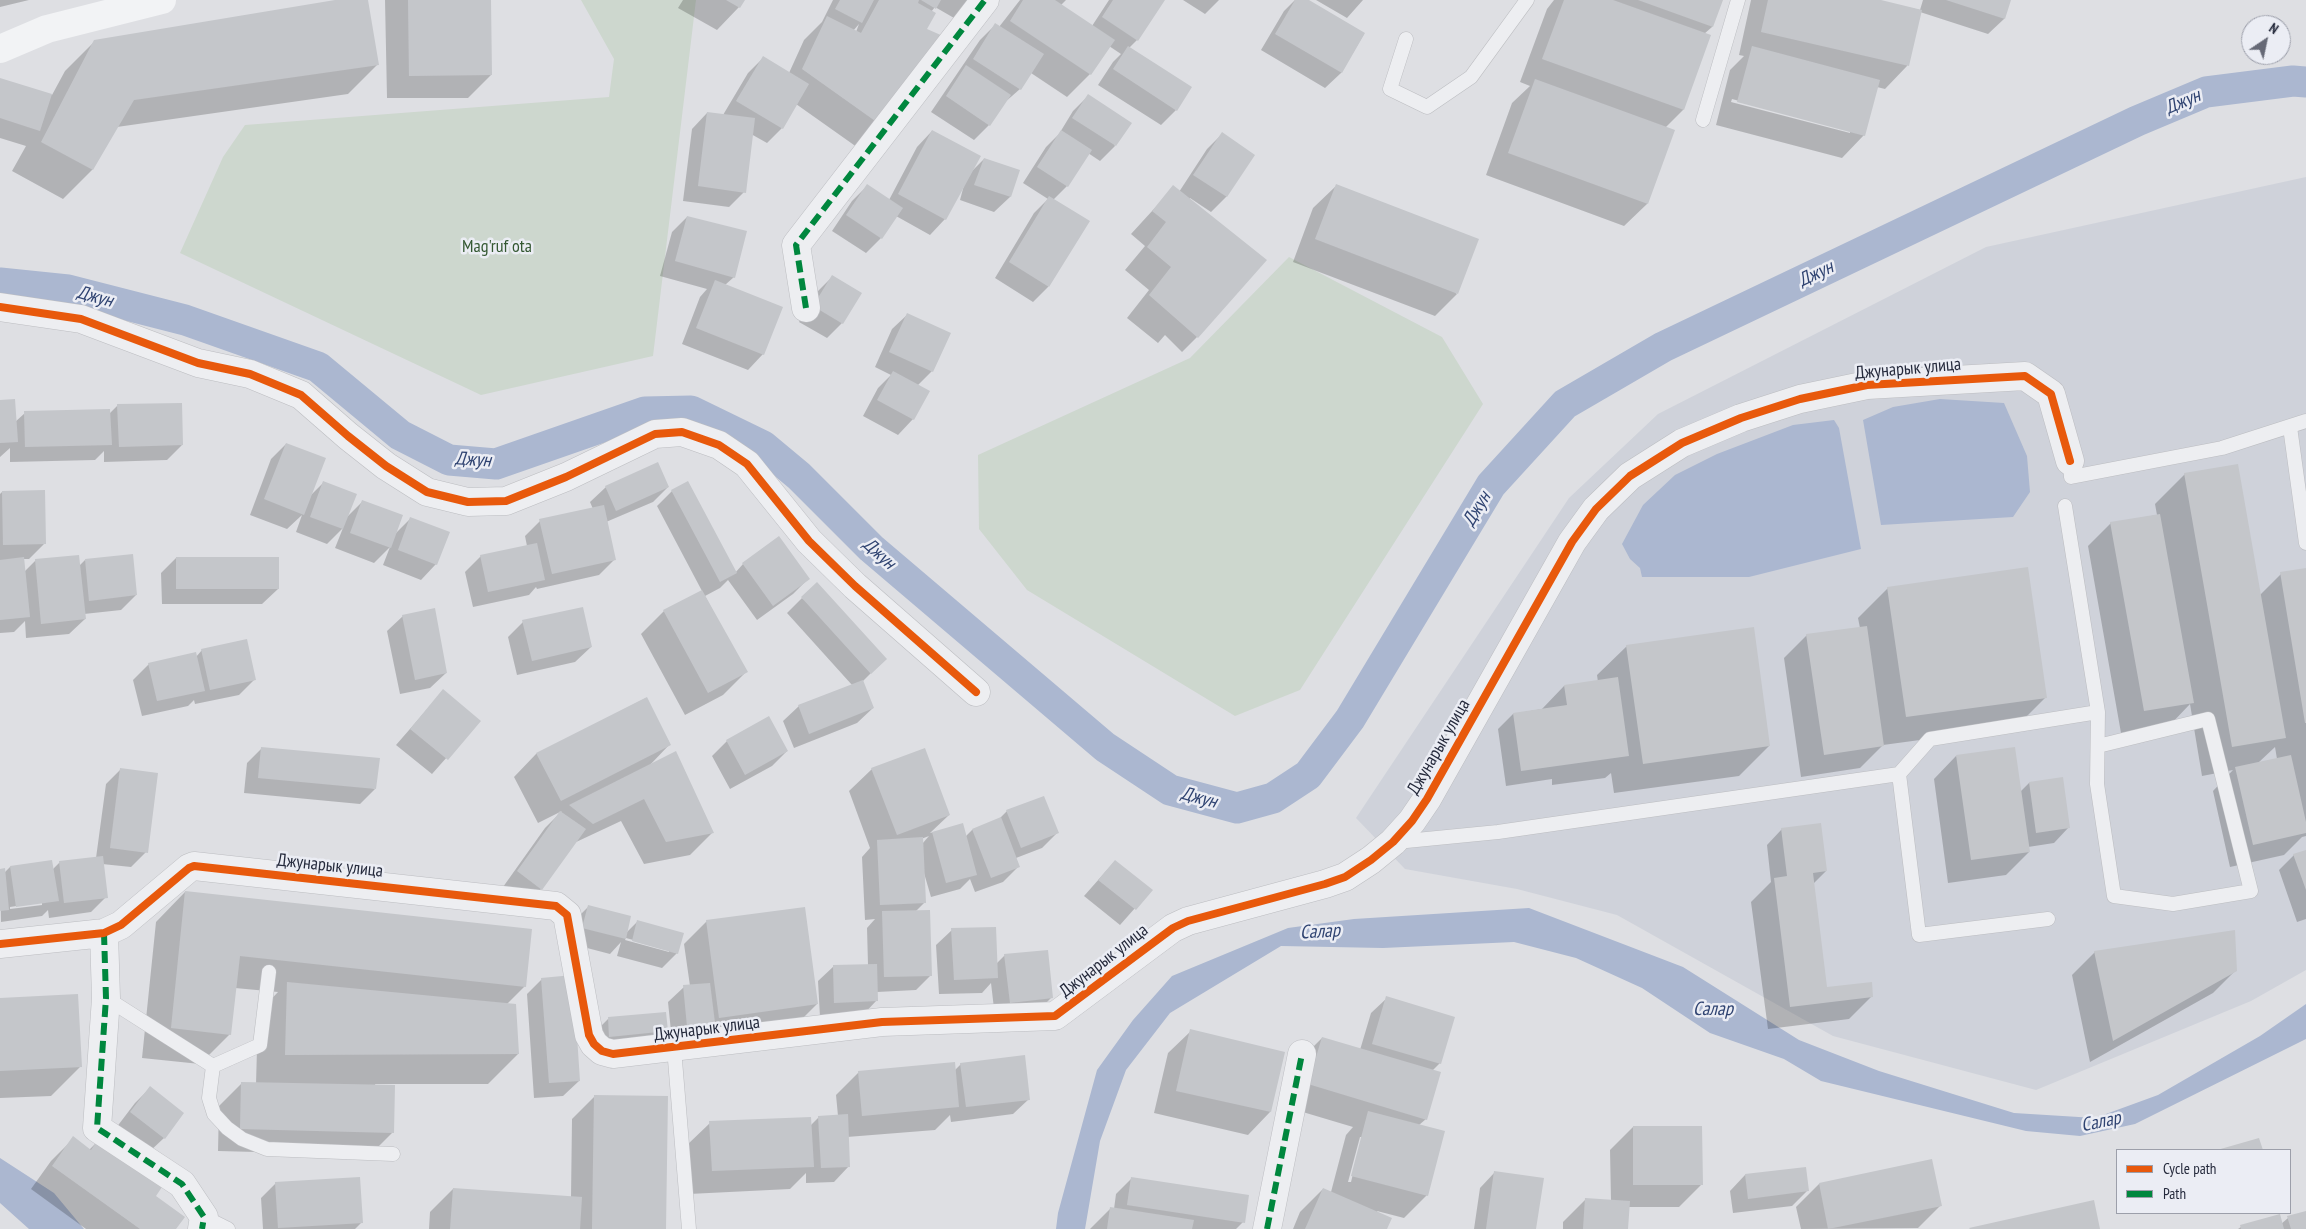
<!DOCTYPE html>
<meta charset="utf-8">
<style>
body{margin:0}
#map{position:relative;width:2306px;height:1229px;overflow:hidden;background:#dedfe3;font-family:"PT Sans Narrow",sans-serif}
canvas{display:block}
.legend{position:absolute;left:2116px;top:1149px;width:175px;height:65px;box-sizing:border-box;background:#ebedf4;border:1px solid #9c9faa;margin:0;padding:6px 9px;list-style:none;font-size:15px;color:#252a3c}
.legend li{display:flex;align-items:center;gap:10px;height:25px}
.legend b{width:25px;border:1px solid #9c9faa}
.north{position:absolute;left:2241px;top:15px;width:50px;height:50px;box-sizing:border-box;background:#ebedf4;border:1px solid #9c9faa;border-radius:50%;rotate:34deg;font-size:14px;font-weight:700;line-height:20px;text-align:center;color:#252a3c}
.north::after{content:'';display:block;margin:auto;width:18px;height:22px;background:#666976;clip-path:polygon(50% 0,100% 100%,50% 72%,0 100%)}
</style>
<div id="map">
<canvas width="2306" height="1229"></canvas>
<ul class="legend">
<li><b style="height:6px;background:#e8590c"></b>Cycle path</li>
<li><b style="height:6px;background:#00873e"></b>Path</li>
</ul>
<div class="north">N</div>
</div>
<script>
const ctx = document.querySelector('canvas').getContext('2d');
ctx.lineJoin = 'round';
function fillPath(path, color) {
  ctx.fillStyle = color;
  ctx.fill(path, 'evenodd');
}
function shape(rows) {
  const path = new Path2D();
  for (const r of rows) {
    path.moveTo(r[0], r[1]);
    for (let i = 2; i < r.length; i += 2) path.lineTo(r[i], r[i + 1]);
  }
  return path;
}
function trace(path, color, width, dash) {
  ctx.strokeStyle = color;
  ctx.lineWidth = width;
  ctx.lineCap = dash ? 'butt' : 'round';
  ctx.setLineDash(dash || []);
  ctx.stroke(path);
}
function write(font, color, halo, rows, align = 'center') {
  ctx.font = font + ' "PT Sans Narrow",sans-serif';
  ctx.lineWidth = 5;
  ctx.setLineDash([]);
  ctx.textBaseline = 'middle';
  ctx.strokeStyle = halo;
  ctx.fillStyle = color;
  for (const [text, x, y, turn = 0] of rows) {
    ctx.save();
    ctx.translate(x, y);
    ctx.rotate((+turn || 0) * Math.PI / 180);
    ctx.textAlign = isNaN(turn) ? turn : align;
    if (halo) ctx.strokeText(text, 0, 0);
    ctx.fillText(text, 0, 0);
    ctx.restore();
  }
}
fillPath(shape([
 [2306,177,2306,970,2251,1001,2036,1090,1833,1036,1617,915,1517,889,1405,869,1356,818,1569,498,1658,414,1986,247]
]), '#cfd2da');
fillPath(shape([
 [581,0,696,0,653,356,481,395,180,253,223,157,245,125,609,97,614,59],
 [1289,257,1442,337,1483,404,1300,690,1235,716,1027,590,979,529,978,455,1190,358]
]), '#cdd7ce');
fillPath(shape([
 [1940,399,2004,403,2027,456,2030,492,2013,517,1881,525,1863,420,1893,407],
 [1834,420,1839,428,1861,549,1749,577,1642,577,1640,568,1630,559,1622,544,1643,505,1675,475,1717,454,1793,425],
 [1529,908,1683,967,1799,1040,1879,1071,2014,1113,2095,1118,2158,1095,2260,1036,2306,1004,2306,1039,2135,1124,2080,1136,2026,1131,1821,1081,1784,1059,1710,1033,1642,988,1576,958,1514,942,1383,948,1281,946,1170,1013,1126,1070,1100,1141,1085,1229,1056,1229,1058,1213,1097,1070,1133,1020,1172,976,1288,928,1354,919],
 [0,1158,54,1193,84,1229,29,1229,0,1203]
]), '#abb7d0');
fillPath(shape([
 [0,0,29,0,0,7],
 [343,0,367,0,378,64,348,94,117,127,92,170,63,199,12,171,26,146,0,138,0,79,52,95,65,71,95,41],
 [385,0,490,0,491,75,468,98,387,98],
 [683,0,744,0,739,7,717,30,678,8],
 [833,0,971,0,954,18,935,7,931,12,861,150,796,104,782,128,767,143,751,134,744,192,729,207,683,201,692,129,707,113,723,115,748,73,763,58,789,73,804,40,822,22],
 [859,24,856,32,853,31],
 [1020,0,1066,0,1061,5,1092,26,1109,0,1164,0,1137,40,1129,48,1176,110,1161,125,1098,85,1113,62,1121,54,1109,46,1090,74,1067,97,1031,73,1020,89,1004,103,989,125,974,140,931,112,980,40,995,25,999,27],
 [1183,0,1219,0,1205,14],
 [1295,0,1307,0,1364,34,1341,73,1325,88,1261,50,1284,11],
 [1316,0,1363,0,1347,18],
 [1554,0,1721,0,1712,27,1704,34,1683,110,1665,128,1673,131,1647,204,1624,226,1486,175,1512,103,1530,86,1520,82,1547,9],
 [1751,0,1876,0,1920,10,1923,0,2010,0,2004,19,1988,34,1920,12,1907,66,1885,89,1877,87,1864,135,1842,158,1716,125,1730,70,1744,56,1739,55],
 [1732,99,1850,131,1850,133,1731,102],
 [1088,96,1115,146,1100,161,1088,153,1067,186,1053,200,1048,287,1033,302,995,278,1034,213,1048,199,1023,183,1046,147,1059,134,1073,111],
 [932,131,972,171,984,159,1018,171,1010,197,994,212,960,200,964,185,945,219,930,235,896,216,881,238,866,253,832,231,852,201,867,186,889,200,917,147],
 [1222,134,1254,155,1226,197,1211,212,1190,198,1189,200,1197,337,1182,352,1165,335,1158,343,1127,318,1149,290,1125,270,1145,246,1131,234,1174,187,1179,192,1207,149],
 [1336,186,1457,294,1435,316,1293,262,1313,208],
 [687,217,734,277,725,285,763,354,748,370,682,344,700,297,707,289,660,276,672,232],
 [832,277,842,323,827,338,799,322,817,292],
 [908,314,932,371,918,385,928,391,913,419,898,435,863,416,878,388,891,375,875,367,892,329],
 [0,401,15,422,25,413,109,414,118,405,182,445,167,460,104,462,104,451,95,460,10,462,10,448,0,457],
 [286,444,309,497,323,483,347,517,363,501,395,534,411,518,436,564,421,580,383,565,390,547,374,563,335,548,343,528,327,544,296,532,302,515,287,529,250,515,271,459],
 [2185,474,2260,595,2281,574,2306,570,2306,836,2302,837,2284,855,2230,867,2213,791,2233,770,2202,776,2190,704,2170,725,2121,733,2088,546,2111,523,2157,515,2155,504],
 [2275,747,2277,759,2258,763],
 [606,487,668,487,653,502,606,522,615,559,599,575,537,589,536,587,529,595,473,607,465,572,481,556,527,546,525,536,540,521,593,509,590,502],
 [672,491,735,573,743,564,808,579,793,594,757,620,728,580,720,588,705,596,746,672,723,695,685,715,641,634,664,611,702,591,657,506],
 [2,492,44,544,29,559,23,559,24,572,36,560,79,566,85,560,136,595,121,610,84,614,85,619,69,634,26,638,25,621,14,632,0,633,0,494],
 [176,558,278,589,262,604,162,604,161,573],
 [1888,588,2046,697,2016,727,1883,745,1860,768,1801,777,1784,658,1807,635,1860,628,1858,618],
 [802,598,885,659,862,682,873,708,857,723,794,748,783,721,799,706,852,685,787,613],
 [403,616,446,673,430,688,400,694,387,631],
 [523,622,591,647,575,662,517,675,508,637],
 [1627,646,1769,746,1739,776,1614,793,1611,773,1605,778,1552,785,1552,779,1506,786,1498,729,1513,714,1542,709,1564,686,1598,682,1597,675],
 [202,650,255,679,239,695,195,704,194,700,188,706,142,716,133,680,149,664,196,657],
 [443,691,479,721,432,774,396,745],
 [646,698,670,744,649,766,712,833,690,855,644,864,621,821,574,843,541,889,526,904,503,887,545,828,562,811,538,823,514,777,536,754],
 [727,741,787,751,772,766,730,789,712,756],
 [262,748,375,789,360,804,244,793,247,763],
 [1956,756,2020,792,2029,783,2062,778,2069,827,2054,843,2028,847,2029,852,2006,875,1948,883,1934,779],
 [121,769,146,852,131,867,102,864,106,897,91,912,49,918,48,910,42,916,1,922,0,870,4,873,10,867,53,869,60,862,96,858,106,784],
 [42,902,42,905,10,909,10,907],
 [872,769,949,815,930,833,962,825,965,837,972,830,998,820,1007,811,1057,833,1042,848,1016,858,1019,866,1003,882,975,892,970,879,960,889,931,897,924,873,925,902,915,912,931,975,916,990,877,992,877,1000,862,1016,820,1017,818,981,834,966,868,965,867,928,875,919,865,920,862,857,870,848,849,791],
 [929,836,922,844,921,839],
 [1782,829,1826,871,1813,884,1826,988,1872,996,1849,1019,1768,1029,1751,902,1771,882,1767,845],
 [2306,851,2306,919,2297,922,2279,870,2294,855],
 [1115,861,1151,890,1120,925,1084,896],
 [185,892,525,986,506,1005,518,1054,488,1084,375,1084,393,1132,370,1155,218,1151,219,1106,242,1083,256,1084,258,1013,278,992,235,988,230,1034,200,1064,142,1058,156,922],
 [588,907,626,933,637,922,677,953,662,968,617,956,621,942,610,954,568,943,573,922],
 [626,938,669,950,669,952,625,940],
 [707,921,817,1004,794,1027,672,1041,668,1002,684,987,690,986,684,944],
 [952,930,996,964,1005,955,1052,997,1036,1013,995,1017,991,983,982,993,939,994,936,945],
 [2095,952,2236,970,2213,993,2090,1062,2072,975],
 [542,979,579,1081,563,1096,534,1098,527,994],
 [1387,998,1440,1063,1432,1071,1426,1119,1419,1125,1427,1195,1404,1218,1377,1211,1385,1229,1293,1229,1300,1212,1323,1189,1331,1192,1346,1135,1353,1127,1286,1107,1299,1061,1322,1038,1360,1050,1371,1013],
 [1360,1137,1362,1137,1351,1182,1348,1182],
 [0,999,81,1066,51,1096,0,1098],
 [608,1019,667,1030,652,1046,595,1051,593,1034],
 [1191,1031,1284,1053,1270,1112,1248,1135,1154,1113,1168,1053],
 [961,1064,1029,1099,1013,1114,951,1122,950,1115,935,1130,847,1137,849,1166,834,1182,806,1183,806,1173,790,1189,689,1194,687,1145,710,1123,811,1125,819,1117,838,1116,836,1095,859,1072,955,1070],
 [150,1088,164,1138,148,1153,116,1128,135,1103],
 [595,1096,665,1229,429,1229,430,1212,453,1189,571,1197,572,1119],
 [1633,1127,1702,1184,1679,1207,1629,1207,1627,1229,1563,1229,1563,1222,1586,1199,1611,1201,1610,1150],
 [74,1138,89,1150,100,1139,154,1196,175,1229,86,1229,31,1189,51,1161],
 [1931,1161,1941,1205,1918,1228,1801,1229,1796,1207,1819,1184],
 [1495,1172,1535,1229,1474,1229,1480,1188],
 [1745,1175,1807,1191,1792,1206,1733,1213,1730,1191],
 [1132,1178,1243,1222,1236,1229,1090,1229,1111,1208,1114,1209,1116,1194],
 [276,1183,361,1223,355,1229,263,1229,261,1198],
 [2306,1212,2306,1229,2238,1229,2241,1227,2281,1224,2288,1218]
]), '#0003');
trace(shape([
 [0,283,68,290,185,320,318,367,400,435,449,460,496,464,645,412,691,411,763,446,799,476,871,548,1105,747,1170,790,1237,808,1273,798,1308,775,1350,719,1491,485,1565,404,1663,347,2137,121,2206,92,2293,81,2306,82]
]), '#abb7d0', 31);
fillPath(shape([
 [335,0,368,0,379,65,134,100,93,170,41,142,94,40],
 [408,0,491,0,492,75,409,76],
 [726,0,745,0,740,8],
 [840,0,874,0,862,23,835,9],
 [879,0,919,0,918,3,936,13,927,29,943,36,885,128,802,69,827,16,861,33],
 [921,0,941,0,936,9],
 [1023,0,1055,0,1115,40,1091,75,1010,21],
 [1113,0,1165,0,1138,41,1102,17],
 [1295,0,1309,0,1365,33,1342,73,1275,34],
 [1564,0,1613,0,1711,35,1684,110,1542,59],
 [1638,0,1723,0,1713,27],
 [1768,0,1881,0,1922,10,1909,66,1761,32],
 [1946,0,2011,0,2005,19],
 [995,23,1044,54,1021,90,973,59],
 [1128,46,1192,87,1177,111,1113,69],
 [1752,46,1880,80,1865,136,1737,102],
 [763,56,809,84,783,129,736,101],
 [966,65,1011,95,990,126,946,96],
 [0,78,52,94,40,131,0,118],
 [1535,79,1675,130,1648,204,1508,153],
 [1088,94,1132,123,1116,146,1072,118],
 [707,112,755,118,746,193,698,186],
 [932,130,981,156,946,220,898,194],
 [1061,130,1092,150,1068,187,1037,167],
 [1222,132,1255,155,1227,197,1193,175],
 [984,158,1020,170,1011,197,974,185],
 [867,184,903,208,882,239,846,215],
 [1336,184,1479,239,1458,294,1315,239],
 [1173,185,1267,260,1198,338,1149,295,1171,267,1147,247,1166,222,1152,211],
 [1049,196,1090,221,1049,287,1009,262],
 [687,216,747,231,735,278,675,261],
 [832,275,862,293,843,324,813,306],
 [715,280,783,307,764,355,696,328],
 [907,313,951,333,933,372,889,352],
 [893,371,930,391,914,420,877,400],
 [15,399,18,442,0,443,0,400],
 [182,403,183,445,119,447,117,404],
 [110,409,112,445,25,447,24,411],
 [286,443,326,458,304,515,264,499],
 [658,462,669,487,616,511,605,486],
 [2238,464,2286,738,2232,747,2184,473],
 [323,481,357,494,343,529,310,517],
 [688,481,737,573,720,582,671,490],
 [45,490,46,544,3,545,2,491],
 [362,500,403,515,391,548,350,533],
 [604,505,616,560,552,574,539,519],
 [2160,514,2194,703,2144,711,2110,522],
 [410,517,450,532,437,565,398,550],
 [779,536,810,579,773,606,742,563],
 [537,543,545,580,488,592,480,555],
 [133,554,137,595,89,601,85,559],
 [79,555,86,619,41,624,35,559],
 [24,557,30,617,0,620,0,560],
 [176,557,279,557,279,589,176,589],
 [2028,567,2047,698,1906,717,1887,587],
 [2306,568,2306,723,2305,723,2280,572],
 [817,582,887,659,871,674,801,597],
 [702,590,748,672,708,693,663,610],
 [583,607,592,647,532,661,522,620],
 [435,608,447,673,415,680,402,615],
 [1867,626,1884,746,1824,755,1806,634],
 [1754,627,1770,746,1643,764,1626,645],
 [247,639,256,680,210,690,201,649],
 [196,652,205,691,157,701,148,663],
 [1618,677,1629,756,1521,771,1513,713,1567,705,1564,685],
 [863,680,874,708,809,734,798,705],
 [443,689,481,721,448,760,410,729],
 [647,697,671,745,561,801,536,753],
 [769,716,788,751,745,775,726,740],
 [261,747,380,758,376,789,258,778],
 [2015,747,2030,852,1971,860,1956,755],
 [925,748,950,815,897,835,871,768],
 [676,751,714,833,666,842,644,799,593,824,569,805],
 [2291,755,2306,822,2306,833,2253,845,2235,767],
 [120,768,158,773,148,853,110,848],
 [2063,777,2070,828,2036,833,2029,782],
 [1044,796,1059,833,1021,848,1006,810],
 [560,811,586,829,542,890,517,871],
 [1001,817,1020,867,991,878,972,829],
 [963,823,977,875,946,883,932,832],
 [1821,823,1827,871,1813,873,1827,987,1872,982,1873,997,1790,1007,1774,878,1787,876,1781,828],
 [923,837,926,903,880,905,877,840],
 [2306,850,2306,890,2293,854],
 [103,856,108,898,64,903,59,861],
 [52,860,59,901,16,907,10,866],
 [1115,860,1153,890,1136,910,1098,880],
 [5,868,9,910,0,911,0,869],
 [185,891,532,929,526,987,240,956,231,1035,171,1028],
 [588,905,631,916,626,939,582,928],
 [805,907,818,1004,719,1018,706,920],
 [930,910,932,976,884,977,882,911],
 [637,920,684,933,678,954,632,941],
 [996,927,998,978,954,980,951,928],
 [2235,930,2237,971,2113,1041,2094,951],
 [1048,950,1053,998,1010,1003,1004,954],
 [877,964,878,1001,834,1003,833,965],
 [573,975,580,1081,549,1083,541,978],
 [287,982,516,1004,519,1054,285,1055],
 [710,983,715,1023,687,1026,683,985],
 [78,994,82,1067,0,1071,0,998],
 [1386,996,1455,1017,1441,1064,1372,1044],
 [666,1012,668,1031,609,1037,608,1017],
 [1190,1029,1285,1052,1271,1112,1176,1091],
 [1322,1037,1441,1072,1427,1120,1308,1084],
 [1025,1055,1030,1100,966,1107,960,1063],
 [955,1062,959,1107,862,1116,858,1071],
 [241,1082,395,1085,394,1133,240,1129],
 [150,1086,184,1113,165,1139,130,1112],
 [594,1095,668,1096,666,1229,592,1229],
 [1368,1111,1445,1131,1428,1196,1351,1176],
 [848,1114,850,1167,821,1168,818,1116],
 [811,1117,814,1167,712,1171,709,1121],
 [1633,1126,1702,1126,1703,1185,1633,1185],
 [73,1136,91,1150,100,1137,164,1184,156,1196,185,1217,176,1229,140,1229,52,1166],
 [2259,1138,2263,1150,2217,1150],
 [1932,1159,1942,1206,1828,1229,1819,1183],
 [1806,1167,1809,1191,1748,1199,1745,1174],
 [1494,1171,1544,1178,1536,1229,1486,1229],
 [360,1177,363,1223,278,1228,275,1182],
 [1131,1177,1249,1195,1245,1223,1127,1205],
 [453,1188,582,1197,580,1229,450,1229],
 [1323,1188,1392,1218,1387,1229,1305,1229],
 [1585,1198,1630,1201,1628,1229,1583,1229],
 [2094,1200,2100,1229,1970,1229,1969,1228],
 [1110,1207,1194,1220,1192,1229,1107,1229],
 [2306,1211,2306,1229,2291,1229,2287,1216],
 [2280,1214,2284,1229,2241,1229,2240,1225]
]), '#c4c6ca');
const lane = shape([
 [1406,39,1390,89,1427,107,1471,77,1527,0],
 [1703,120,1738,0],
 [2290,427,2306,543],
 [2070,461,2071,477,2222,448,2306,421],
 [2098,746,2208,719,2251,891,2173,904,2114,896,2097,784,2098,712],
 [1899,774,1930,739,2098,712,2065,506],
 [1396,842,1498,832,1899,774,1919,935,2048,919],
 [106,998,213,1066,209,1098,214,1114,227,1128,242,1139,267,1149,393,1154],
 [674,1048,689,1229],
 [213,1066,260,1045,269,972],
 [204,1217,228,1229]
]);
const street = shape([
 [0,307,81,319,198,363,250,374,301,395,348,436,386,466,427,492,468,502,506,501,566,477,655,434,682,432,719,445,747,464,809,541,855,586,976,692],
 [806,308,796,245,985,0],
 [104,933,106,998,97,1128,182,1184,204,1217,202,1229],
 [0,944,104,933,121,925,189,868,194,866,556,906,567,915,589,1035,594,1044,602,1051,613,1054,882,1022,1055,1016,1173,928,1188,921,1325,884,1345,877,1371,860,1393,842,1412,821,1427,799,1572,542,1596,509,1630,476,1682,443,1741,418,1800,399,1867,385,2025,376,2051,394,2070,461],
 [1267,1229,1302,1054]
]);
trace(lane, '#bcbdc1', 15);
trace(street, '#bcbdc1', 29);
trace(lane, '#edeef1', 14);
trace(street, '#edeef1', 28);
trace(shape([
 [0,49,47,29,162,0]
]), '#f2f3f5', 28);
trace(shape([
 [806,308,796,245,985,0],
 [104,933,106,998,97,1128,182,1184,204,1217,202,1229],
 [1267,1229,1302,1054]
]), '#00873e', 6, [12, 6]);
trace(shape([
 [0,307,81,319,198,363,250,374,301,395,348,436,386,466,427,492,468,502,506,501,566,477,655,434,682,432,719,445,747,464,809,541,855,586,976,692],
 [0,944,104,933,121,925,189,868,194,866,556,906,567,915,589,1035,594,1044,602,1051,613,1054,882,1022,1055,1016,1173,928,1188,921,1325,884,1345,877,1371,860,1393,842,1412,821,1427,799,1572,542,1596,509,1630,476,1682,443,1741,418,1800,399,1867,385,2025,376,2051,394,2070,461]
]), '#e8590c', 8);
write('18px', '#345832', '#ebedf4', [
 ["Mag'ruf ota",497,247]
]);
write('18px', '#252a3c', '#ebedf4', [
 ["Джунарык улица",1908,369,-5],
 ["Джунарык улица",1439,747,-60],
 ["Джунарык улица",330,866,6],
 ["Джунарык улица",1104,961,-38],
 ["Джунарык улица",707,1029,-7]
]);
write('italic 19px', '#2f4371', '#ebedf4', [
 ["Джун",2183,102,-23],
 ["Джун",1816,274,-25],
 ["Джун",95,297,15],
 ["Джун",473,460,4],
 ["Джун",1477,509,-59],
 ["Джун",879,554,42],
 ["Джун",1199,798,15],
 ["Салар",1320,932,-3],
 ["Салар",1713,1010],
 ["Салар",2101,1122,-12]
]);
</script>
